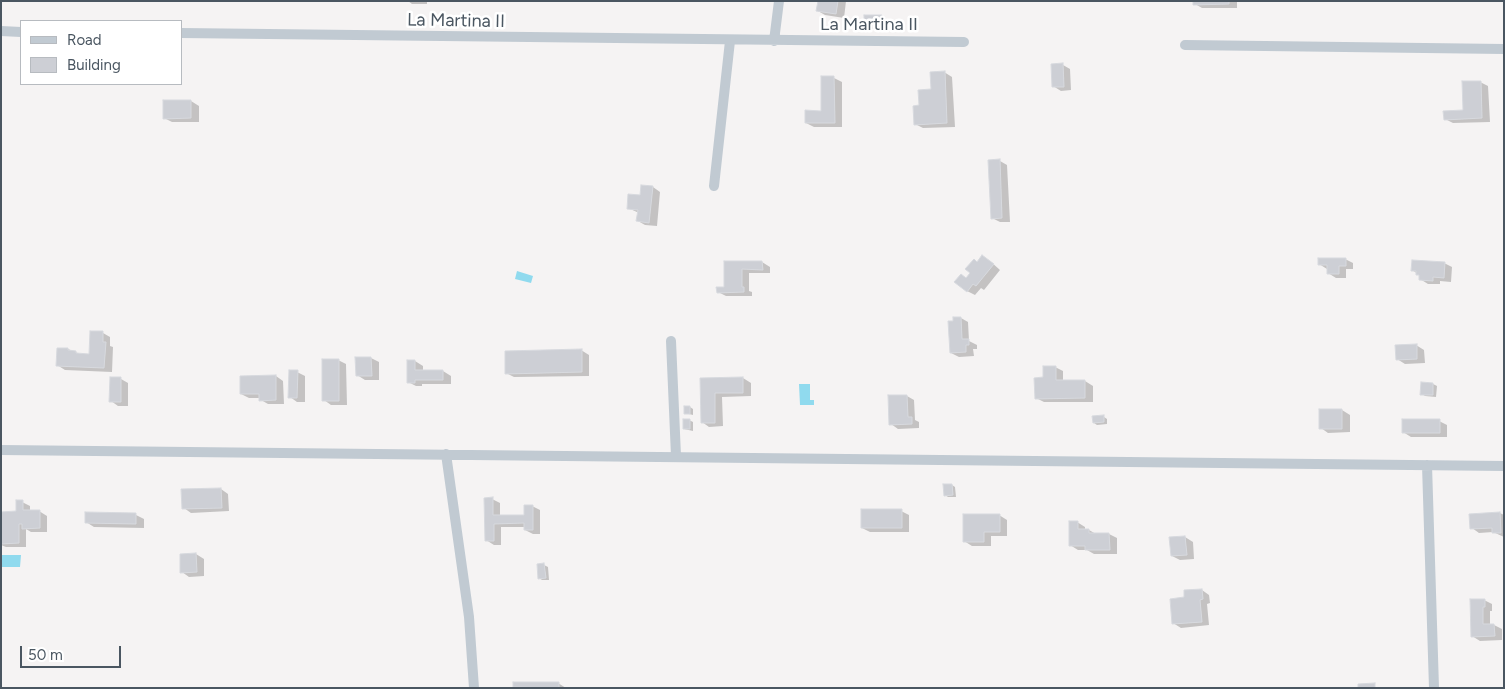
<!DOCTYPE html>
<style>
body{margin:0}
#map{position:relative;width:1505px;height:689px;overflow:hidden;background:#f5f3f3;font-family:Figtree,sans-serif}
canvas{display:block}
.frame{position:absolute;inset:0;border:2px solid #4a5661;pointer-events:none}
.legend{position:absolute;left:20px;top:20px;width:162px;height:65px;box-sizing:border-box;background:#fff;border:1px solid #b7bbc0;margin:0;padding:6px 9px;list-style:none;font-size:15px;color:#4a5661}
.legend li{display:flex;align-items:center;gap:10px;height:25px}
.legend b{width:25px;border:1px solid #b7bbc0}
.scale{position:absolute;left:20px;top:646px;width:101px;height:22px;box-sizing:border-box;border:2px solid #4a5661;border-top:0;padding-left:6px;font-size:15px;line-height:18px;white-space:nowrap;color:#4a5661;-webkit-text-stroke:4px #fff;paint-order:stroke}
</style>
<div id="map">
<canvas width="1505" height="689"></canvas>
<div class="frame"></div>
<ul class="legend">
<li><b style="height:6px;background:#c1cad2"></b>Road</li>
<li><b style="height:14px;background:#cdcfd5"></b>Building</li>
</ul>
<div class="scale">50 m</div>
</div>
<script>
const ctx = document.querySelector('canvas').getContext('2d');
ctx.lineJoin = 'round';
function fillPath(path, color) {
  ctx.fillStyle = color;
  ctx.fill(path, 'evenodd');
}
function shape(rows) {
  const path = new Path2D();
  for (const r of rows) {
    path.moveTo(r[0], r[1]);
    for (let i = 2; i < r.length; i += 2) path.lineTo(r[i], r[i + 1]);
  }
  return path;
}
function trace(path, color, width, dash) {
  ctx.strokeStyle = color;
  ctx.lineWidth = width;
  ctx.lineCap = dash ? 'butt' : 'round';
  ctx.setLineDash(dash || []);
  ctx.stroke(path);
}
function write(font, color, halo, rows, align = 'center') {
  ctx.font = font + ' Figtree,sans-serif';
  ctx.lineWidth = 5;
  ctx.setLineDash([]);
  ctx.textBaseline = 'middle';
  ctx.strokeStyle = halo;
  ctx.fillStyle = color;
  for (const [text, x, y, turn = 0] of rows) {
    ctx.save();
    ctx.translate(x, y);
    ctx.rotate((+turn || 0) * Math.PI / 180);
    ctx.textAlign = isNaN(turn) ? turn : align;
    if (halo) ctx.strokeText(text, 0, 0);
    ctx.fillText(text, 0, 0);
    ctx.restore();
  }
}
fillPath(shape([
 [517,271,533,276,531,283,515,279],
 [799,384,810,384,810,400,814,400,814,405,800,405],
 [1,555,21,555,20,567,1,567]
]), '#90daee');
fillPath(shape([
 [408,1,427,1,427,4,412,4],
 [819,1,846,1,844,18,825,15,818,11],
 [1195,1,1237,1,1237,8,1202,8,1195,4],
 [865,16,882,16,890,21,890,30,873,29,865,25],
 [1063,65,1070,69,1071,90,1061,91,1053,86],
 [944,72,952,77,955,127,923,128,915,124,920,107],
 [822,78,834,78,842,82,842,127,814,127,806,123,822,112],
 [1480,82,1488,86,1490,122,1453,123,1445,119,1464,112],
 [191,101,199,106,199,122,172,122,164,118],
 [1000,161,1007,165,1010,222,1000,222,992,218],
 [653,187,660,192,657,226,645,225,638,221,639,213,628,208],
 [1345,259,1353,263,1353,269,1346,269,1346,278,1336,278,1328,273,1327,269,1319,264],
 [990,261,1000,270,984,290,981,288,975,295,967,291,967,279,978,263],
 [725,262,762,262,770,267,770,273,749,273,749,291,752,292,752,296,726,296,718,292,725,288],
 [1444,263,1452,267,1451,282,1440,281,1440,284,1428,284,1420,279,1421,276,1412,270],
 [961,318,968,322,969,341,977,345,977,349,973,349,974,356,959,357,951,353,954,322],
 [103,333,110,337,110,346,113,347,112,372,65,370,57,365,68,349,80,354,90,355],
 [1416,345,1424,350,1425,363,1405,364,1397,359],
 [581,350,589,355,589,376,514,377,506,373],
 [371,358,379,362,379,380,365,380,357,375],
 [338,360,346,364,347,405,331,405,324,400],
 [408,361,415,361,423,366,423,371,443,371,451,376,451,384,422,384,422,386,416,386,408,382],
 [1055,367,1063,371,1063,382,1085,381,1093,386,1093,402,1044,402,1036,398,1044,379],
 [297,372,305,376,305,402,297,402,290,397],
 [276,376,283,381,284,404,268,404,261,400,261,398,249,398,241,394],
 [743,378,751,383,751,396,722,397,723,426,709,427,702,422,701,379],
 [121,379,128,383,128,406,118,406,111,401],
 [1422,384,1433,384,1437,386,1436,397,1425,396,1422,394],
 [907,396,914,400,915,420,919,422,919,428,898,429,891,424],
 [690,407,693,409,693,415,685,413],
 [1342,410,1350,415,1350,432,1328,433,1321,428,1320,411],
 [1104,417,1107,419,1107,424,1097,425,1094,423],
 [689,420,693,422,693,431,684,429],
 [1439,421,1447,425,1447,437,1411,437,1403,432],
 [952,485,955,487,956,497,948,497,945,495],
 [221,489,228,494,229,511,191,513,184,508],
 [492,499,500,503,500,517,526,517,532,506,540,510,540,534,533,534,525,530,525,527,501,527,501,545,494,545,486,540],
 [22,502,30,506,30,511,39,511,47,516,47,532,31,532,26,529,26,547,6,547,1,545,1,535,17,512],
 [901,511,909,515,909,532,870,532,862,528],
 [86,513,136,515,144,519,144,528,94,527,86,522],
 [1500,513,1504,515,1504,537,1493,532,1479,533,1472,528],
 [999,515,1007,520,1007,536,991,536,991,546,972,546,964,541],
 [1077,522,1085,527,1085,530,1089,530,1096,534,1109,534,1117,538,1117,554,1094,554,1087,550,1078,550,1070,545],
 [1185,537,1193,542,1194,559,1180,560,1172,556],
 [196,554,204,559,204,576,189,577,182,572],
 [544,565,548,567,549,580,542,580,539,578],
 [1202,590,1209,595,1210,603,1207,604,1209,625,1181,628,1173,623,1186,598],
 [1484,600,1492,604,1492,611,1490,611,1490,625,1494,625,1502,629,1502,640,1480,641,1472,636],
 [558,683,566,688,517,688,514,686]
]), '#0003');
const building = shape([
 [818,1,838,1,836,14,816,11,818,1],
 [1193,1,1229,1,1229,4,1193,5,1193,1],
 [864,15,882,15,882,26,864,26,864,15],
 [1063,63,1064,87,1052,87,1051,64,1063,63],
 [945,71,947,123,914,125,913,106,919,105,918,90,931,89,930,72,945,71],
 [821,76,834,76,835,123,805,123,805,110,821,111,821,76],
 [1462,81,1481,81,1482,118,1444,120,1443,111,1463,110,1462,81],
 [163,100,191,100,191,118,163,119,163,100],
 [1000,159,1002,218,991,219,988,160,1000,159],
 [641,185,653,186,649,223,636,221,638,210,627,209,628,194,640,195,641,185],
 [982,255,994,264,976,286,973,284,967,292,954,282,961,274,966,278,970,273,965,269,974,259,977,262,982,255],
 [1318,258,1346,258,1346,266,1339,266,1339,274,1327,274,1327,265,1318,265,1318,258],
 [1412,260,1445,262,1444,278,1433,277,1433,281,1419,280,1419,275,1416,275,1416,271,1411,271,1412,260],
 [724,261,762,261,763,270,742,269,742,287,744,287,744,292,717,293,716,287,724,287,724,261],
 [953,317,961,317,962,339,969,339,969,345,966,345,966,352,950,353,948,321,953,321,953,317],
 [90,331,103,331,103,342,106,342,104,368,56,366,57,348,68,348,68,350,76,351,76,353,89,354,90,331],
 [1417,344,1417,359,1396,360,1395,345,1417,344],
 [582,349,582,372,505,374,505,351,582,349],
 [355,357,371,357,372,376,356,376,355,357],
 [322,359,339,359,339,401,322,401,322,359],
 [407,360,415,360,415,370,443,370,443,380,415,380,415,383,407,383,407,360],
 [1043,366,1056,366,1056,380,1085,380,1085,398,1035,399,1034,378,1043,377,1043,366],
 [289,370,298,370,297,398,288,398,289,370],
 [276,375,276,400,259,401,259,394,240,394,240,376,276,375],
 [110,377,121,377,121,402,109,402,110,377],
 [743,377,743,393,715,393,715,423,701,423,700,378,743,377],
 [1421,382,1433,383,1433,395,1420,395,1421,382],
 [888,395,907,395,908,417,912,417,912,424,889,425,888,395],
 [684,406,690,406,690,414,684,414,684,406],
 [1319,409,1342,409,1342,429,1319,429,1319,409],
 [1104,415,1104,422,1093,423,1092,416,1104,415],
 [683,419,690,419,690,429,683,429,683,419],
 [1402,419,1440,419,1440,433,1402,433,1402,419],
 [943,484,952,484,953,495,944,496,943,484],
 [221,488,222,508,182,509,181,489,221,488],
 [493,497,493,515,524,515,524,505,533,505,533,530,524,530,524,523,494,524,494,541,485,541,484,498,493,497],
 [16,500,23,500,23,510,40,510,40,528,22,529,22,524,19,524,19,543,1,544,1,512,16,511,16,500],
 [861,509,902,509,902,528,861,528,861,509],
 [85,512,136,513,136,524,85,523,85,512],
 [1500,512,1501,533,1492,533,1492,528,1470,529,1469,514,1500,512],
 [963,514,1000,514,1000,532,984,532,984,542,963,542,963,514],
 [1069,521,1078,521,1078,529,1089,529,1089,533,1109,533,1110,550,1085,550,1085,546,1069,546,1069,521],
 [1185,536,1187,555,1171,556,1169,537,1185,536],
 [196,553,197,572,180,573,180,554,196,553],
 [544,563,546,578,538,579,537,564,544,563],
 [1202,589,1203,599,1200,600,1202,622,1172,624,1170,599,1184,597,1184,590,1202,589],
 [1470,599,1485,599,1485,607,1483,607,1483,624,1494,624,1495,636,1471,637,1470,599],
 [513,682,559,682,559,688,513,687,513,682],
 [1375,683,1375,688,1358,688,1358,684,1375,683]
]);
fillPath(building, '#cdcfd5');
trace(building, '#d7d9de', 1);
trace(shape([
 [1,31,21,32],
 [181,33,964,42],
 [774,41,779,1],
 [1185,45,1504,49],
 [714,186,730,41],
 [671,341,676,456],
 [1,450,1504,466],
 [446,454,469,617,474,688],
 [1427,465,1434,688]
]), '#c1cad2', 10);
write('18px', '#4a5661', '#fff', [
 ["La Martina II",456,21,1],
 ["La Martina II",869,25]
]);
</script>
